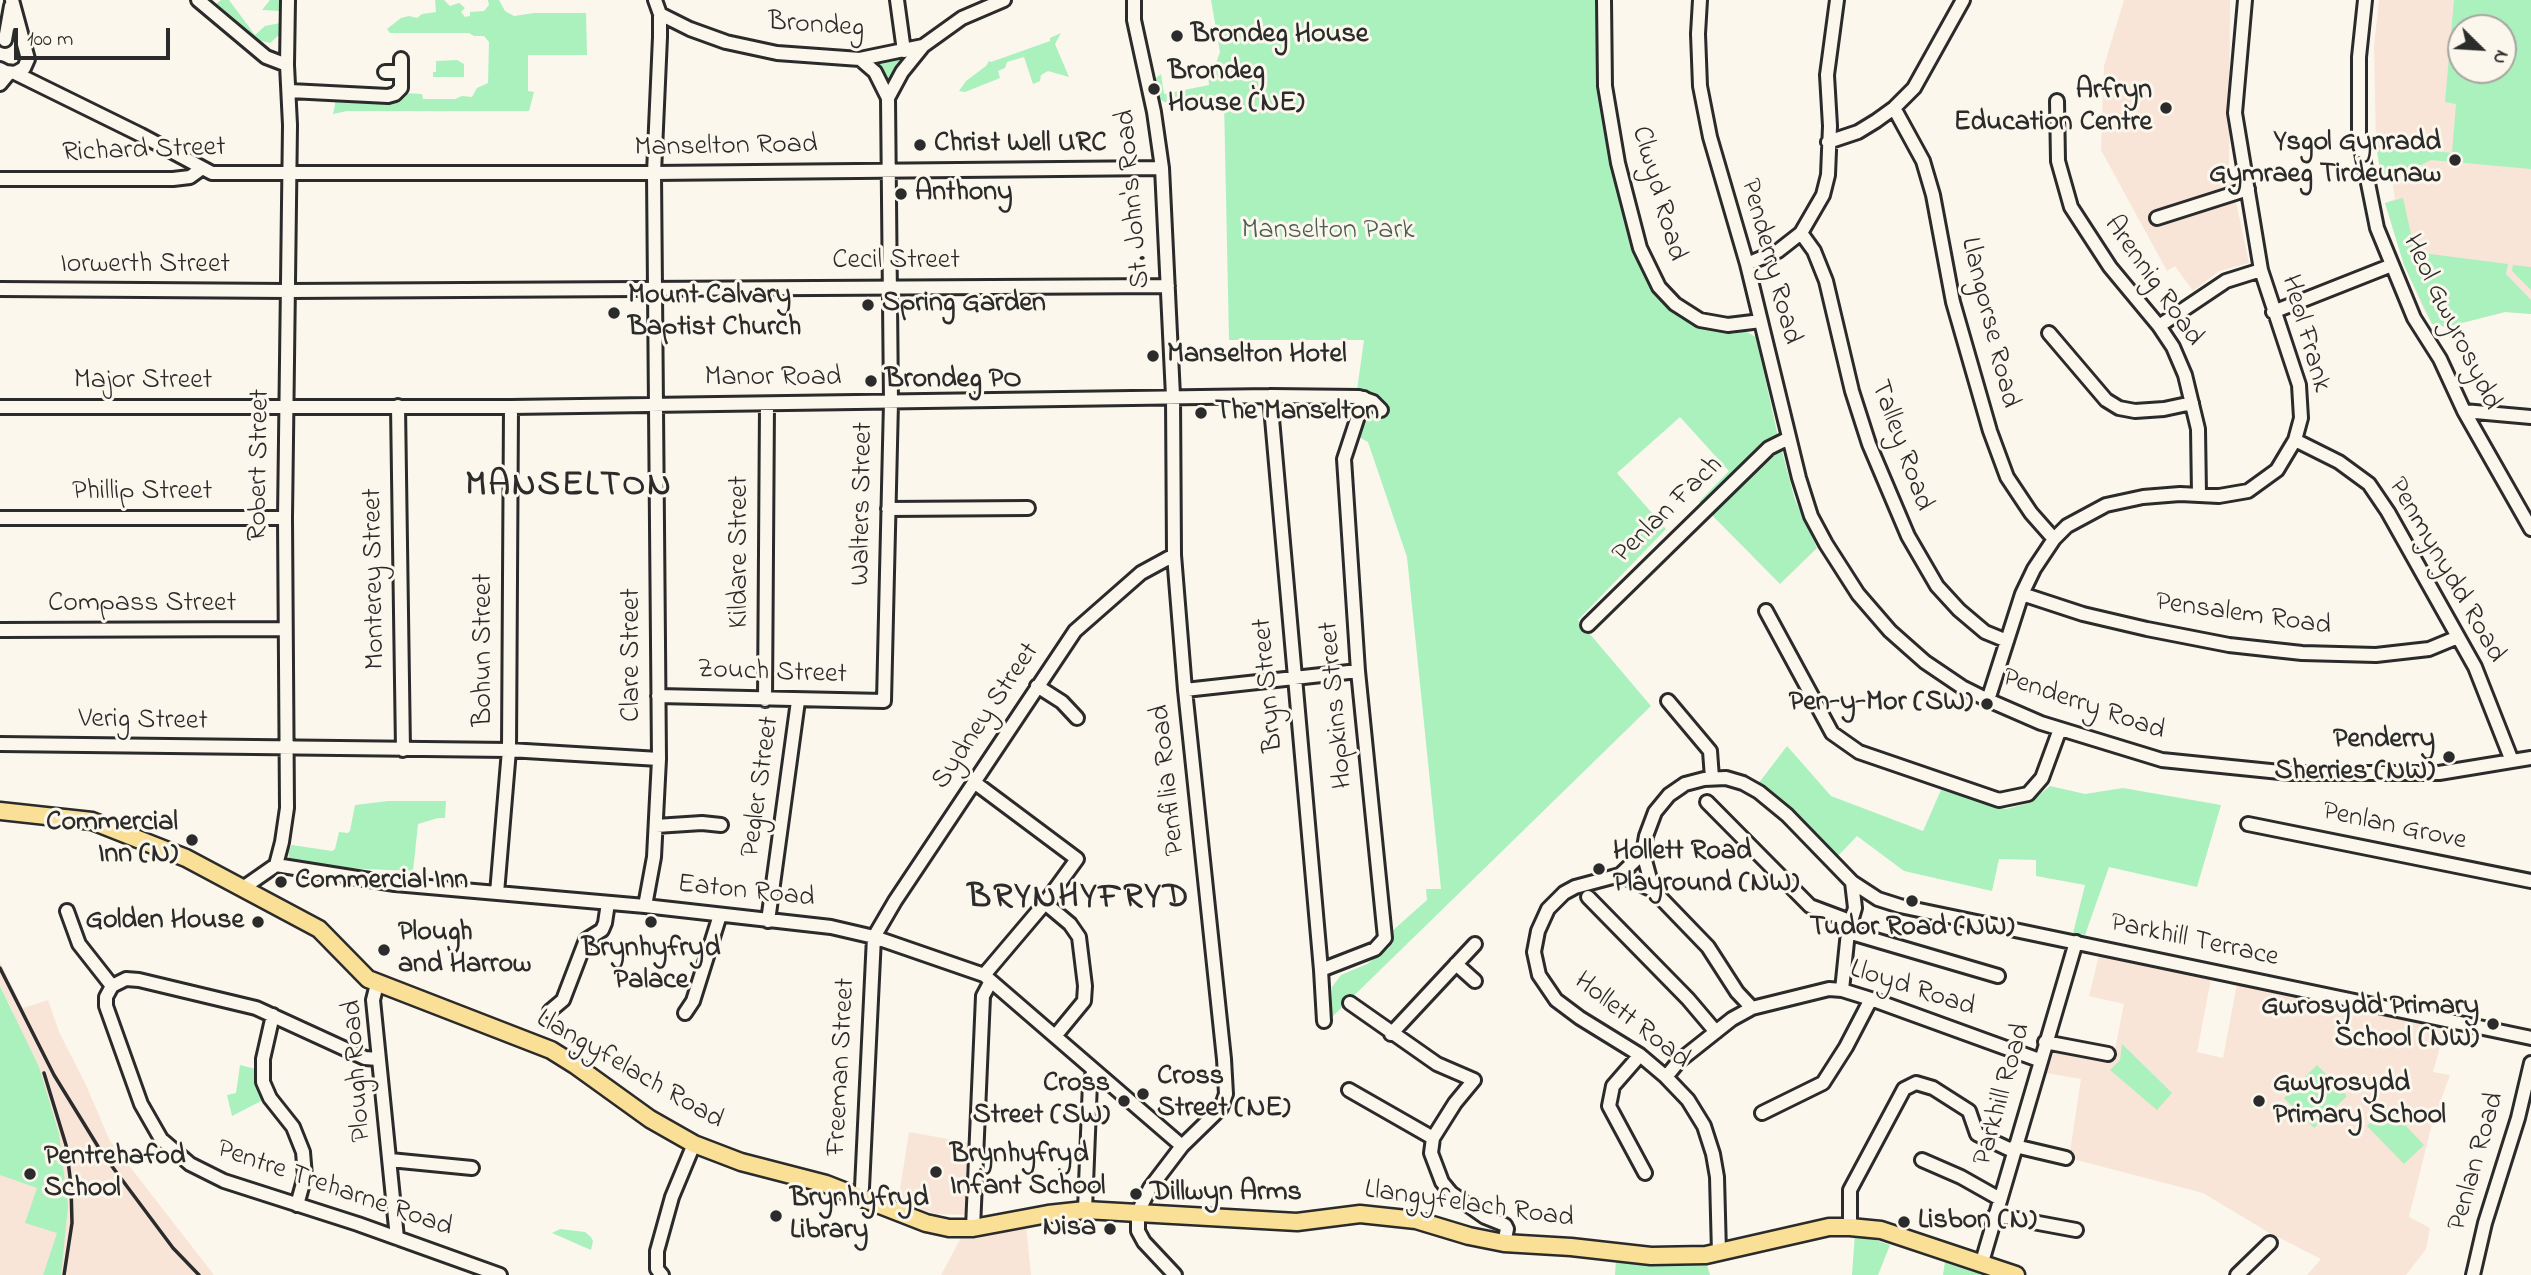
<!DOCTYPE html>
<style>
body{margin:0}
#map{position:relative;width:2531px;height:1275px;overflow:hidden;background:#fbf7ec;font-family:"Indie Flower",sans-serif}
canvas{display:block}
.north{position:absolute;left:2447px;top:14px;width:70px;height:70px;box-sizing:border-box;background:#fbf7ec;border:2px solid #a8a59f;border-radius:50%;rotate:114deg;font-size:19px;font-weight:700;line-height:28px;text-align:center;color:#2b2b2b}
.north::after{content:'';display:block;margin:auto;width:24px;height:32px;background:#2b2b2b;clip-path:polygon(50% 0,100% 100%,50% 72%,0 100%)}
.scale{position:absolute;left:14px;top:28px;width:156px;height:32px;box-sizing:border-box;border:4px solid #2b2b2b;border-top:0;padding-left:9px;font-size:21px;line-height:24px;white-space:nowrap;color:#2b2b2b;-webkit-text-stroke:5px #fbf7ec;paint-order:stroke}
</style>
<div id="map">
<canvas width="2531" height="1275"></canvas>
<div class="north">N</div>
<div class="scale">100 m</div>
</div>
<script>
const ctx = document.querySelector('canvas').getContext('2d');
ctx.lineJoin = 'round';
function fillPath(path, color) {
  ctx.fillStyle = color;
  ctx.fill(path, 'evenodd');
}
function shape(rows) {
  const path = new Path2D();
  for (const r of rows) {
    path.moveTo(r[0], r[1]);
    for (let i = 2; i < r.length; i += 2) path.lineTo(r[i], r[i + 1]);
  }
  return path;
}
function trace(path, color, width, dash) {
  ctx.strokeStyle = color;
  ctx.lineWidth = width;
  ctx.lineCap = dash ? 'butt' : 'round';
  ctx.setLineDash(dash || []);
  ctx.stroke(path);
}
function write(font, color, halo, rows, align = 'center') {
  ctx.font = font + ' "Indie Flower",sans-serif';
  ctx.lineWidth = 6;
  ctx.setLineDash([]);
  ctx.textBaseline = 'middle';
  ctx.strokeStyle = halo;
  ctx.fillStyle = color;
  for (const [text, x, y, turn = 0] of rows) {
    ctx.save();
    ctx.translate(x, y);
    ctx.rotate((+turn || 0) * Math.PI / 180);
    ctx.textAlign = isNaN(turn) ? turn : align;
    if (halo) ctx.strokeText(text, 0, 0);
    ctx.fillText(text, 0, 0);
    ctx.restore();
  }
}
fillPath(shape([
 [2124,0,2230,0,2229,169,2249,263,2219,271,2193,291,2175,266,2167,271,2101,150,2104,66],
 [2379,0,2531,0,2531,314,2505,312,2446,327,2432,324,2423,308,2404,265,2385,203,2395,199,2392,180,2382,182,2376,145,2374,46],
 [2461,28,2503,28,2503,70,2461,70],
 [2099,955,2211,979,2197,1052,2223,1058,2237,984,2445,1029,2433,1072,2450,1075,2432,1124,2409,1217,2430,1228,2426,1249,2406,1275,2307,1275,2321,1259,2268,1232,2203,1193,2069,1158,2081,1079,2046,1073,2055,1049,2113,1059,2124,1004,2089,996],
 [0,962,23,1008,48,1000,59,1032,86,1085,110,1141,214,1275,0,1275,0,1018,13,1012,0,986],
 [909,1132,971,1143,969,1215,936,1214,898,1202],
 [1026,1225,1031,1275,941,1275,961,1238,974,1239]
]), '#f8e5d7');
fillPath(shape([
 [202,0,213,0,216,4,221,0,229,0,255,35,265,26,280,23,279,35,270,43,248,38],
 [270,0,283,0,281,11,262,10],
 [435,0,444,0,450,6,459,3,465,8,461,12,465,17,470,16,470,12,484,11,489,5,488,0,499,0,505,11,514,16,534,13,586,13,587,55,528,55,528,91,534,92,529,111,347,111,333,114,336,99,405,93,422,94,423,99,455,99,462,96,472,97,477,88,488,83,489,42,484,36,474,36,469,33,390,33,387,29,401,18,409,16,417,18,422,14,436,12],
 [1211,0,1599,0,1597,33,1599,85,1607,139,1619,192,1644,270,1659,295,1674,311,1701,326,1733,334,1745,331,1756,337,1777,432,1795,500,1817,548,1780,584,1699,502,1729,471,1680,417,1617,473,1666,529,1578,620,1651,706,1332,1017,1332,987,1341,975,1367,964,1389,948,1391,932,1427,900,1426,889,1441,889,1407,557,1368,442,1359,437,1369,407,1386,412,1373,394,1357,390,1364,340,1229,340,1224,101,1198,105,1164,102,1160,99,1156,78,1161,74,1164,94,1209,85,1208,72,1213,71,1220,52],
 [2454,0,2531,0,2531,169,2431,160,2421,165,2381,175,2376,145,2452,153,2456,104,2445,102],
 [2503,28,2503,70,2461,70,2461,28],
 [1061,33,1055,44,1069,77,1048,71,1041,75,1040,81,1033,84,1024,57,1007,62,1005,68,998,71,1000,78,965,92,959,91,966,81,986,66,989,61,991,62,1050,41,1050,38],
 [904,58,904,60,888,84,876,62],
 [457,60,464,64,464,77,433,77,433,72,436,72,436,61],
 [2403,198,2415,252,2508,264,2506,274,2531,300,2531,314,2505,312,2446,327,2432,324,2404,265,2385,203],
 [2513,265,2531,267,2531,290,2512,271],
 [1787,746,1831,796,1923,831,1941,790,2006,809,2030,803,2050,786,2085,794,2123,788,2221,805,2197,887,2109,867,2085,935,2073,933,2085,885,2036,876,2036,860,1999,859,1992,891,1904,871,1857,836,1837,857,1758,784],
 [388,801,446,801,445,818,438,818,418,824,413,871,341,868,294,862,289,858,288,850,292,845,332,851,335,849,339,832,348,833,350,831,355,805],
 [0,986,39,1067,59,1134,68,1206,61,1275,43,1275,57,1233,25,1223,37,1188,0,1175],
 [2122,1044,2172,1093,2157,1110,2110,1070,2120,1060],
 [240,1065,256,1069,257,1080,263,1100,232,1116,227,1095,236,1093],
 [2317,1065,2347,1096,2314,1128,2284,1098],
 [2387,1106,2424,1145,2404,1164,2367,1126],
 [560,1229,585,1232,591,1237,593,1241,591,1250,552,1233],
 [1855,1233,1890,1245,1878,1275,1852,1275],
 [1616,1260,1707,1265,1710,1275,1615,1275],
 [1945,1262,1985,1275,1943,1275]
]), '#aaf1be');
const minor = shape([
 [198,0,266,57,287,65],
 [897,0,904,51],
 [1134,0,1134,20,1154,112,1162,168,1173,396,1174,555,1185,690,1224,1059,1226,1094,1221,1108,1182,1146,1150,1188,1138,1212,1138,1231,1144,1242,1175,1275],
 [1604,0,1605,86,1618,163,1640,248,1659,287,1675,304,1700,320,1728,325,1761,321],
 [1700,0,1698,34,1700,86,1710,137,1747,264,1799,478,1811,516,1826,544,1858,594,1890,631,1925,662,1962,687,1988,700,2041,723,2162,760,2290,773,2439,773,2531,758],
 [2365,0,2359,57,2359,138,2377,228,2414,318,2440,359,2464,411,2531,529],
 [660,14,690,29,726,42,777,53,860,59,923,46,962,18,1004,0],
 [5,40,11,6],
 [860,59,875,72,888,98],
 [0,69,6,72,15,73,24,68,28,59,12,0],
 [385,72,401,72],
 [15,73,141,135,212,173,654,173,1162,168],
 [0,84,9,73],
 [290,91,388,96,395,94,401,88,401,59],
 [2057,101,2058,161,2071,207,2110,267,2159,326,2173,347,2185,375,2198,429,2199,494],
 [1894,108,1923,161,1933,195,1953,302,1990,431,2007,477,2031,513,2054,539],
 [1828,142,1858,132,1876,121,1894,108,1914,88,1963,0],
 [0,179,173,179,190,177,201,169],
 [2157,218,2248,189],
 [1801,233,1814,251,1826,281,1852,391,1869,444,1908,536,1937,586,1959,610,1985,632,2007,641],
 [1747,264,1778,251,1801,233,1823,195,1828,175,1830,126,1827,75,1837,0],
 [0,289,289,291,1168,286],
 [2273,312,2392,265],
 [2159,326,2226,281,2261,270],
 [2049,333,2106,400,2119,408,2135,411,2164,409,2192,403],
 [1270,396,1321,970,1324,1021],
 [398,406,403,750],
 [0,407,511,407,1270,396,1359,397,1373,402,1381,410],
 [2464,411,2531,417],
 [2295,440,2339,462,2369,484,2388,512,2475,667,2512,761],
 [888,509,1028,508],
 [0,518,285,518],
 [2022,594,2083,614,2147,629,2229,645,2302,653,2376,655,2429,649,2458,637],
 [1766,611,1832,733,1859,752,1999,800,2028,794,2042,778,2060,729],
 [1588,625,1769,448,1789,438],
 [0,630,285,629],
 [1037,686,1062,702,1077,718],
 [1185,690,1358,671],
 [658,696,884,701,891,402,888,98,902,72,923,46],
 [765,700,767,404],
 [1988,700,2022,594,2034,569,2054,539,2067,526,2106,505,2143,497,2180,494,2219,496,2248,491,2277,470,2295,440,2301,418,2299,385,2261,270,2235,113,2245,0],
 [1668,701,1710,751,1712,778],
 [0,744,509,750,659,759],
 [974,782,1077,859,1045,903,984,975],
 [1707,802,1810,906,1850,921],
 [2248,824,2531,881],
 [656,826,702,823,721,825],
 [1643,853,1620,875,1575,887,1564,893,1548,909,1538,931,1534,952,1539,975,1556,1000,1580,1018,1640,1055,1666,1077,1688,1100,1704,1126,1713,1154,1717,1177,1719,1253],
 [276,865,282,842,287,808,285,518,290,125,287,65,288,0],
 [1620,875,1653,890],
 [243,888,276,865,395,884,645,906,831,927,874,937,984,975,1182,1146],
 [497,893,509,750,511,407],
 [1588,897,1688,999,1716,1032],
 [1045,903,1070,924,1079,937,1085,986,1084,1001,1056,1035],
 [645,906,654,857,659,759,654,173,660,37,660,14,655,0],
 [67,911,79,944,112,986,106,997,106,1006,141,1104,161,1139,190,1164,224,1181,358,1224,500,1275],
 [768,921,798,701],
 [1848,932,1998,976],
 [1456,964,1475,981],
 [1321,970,1375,949,1385,938,1358,671,1344,459,1364,398],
 [377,984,373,1000,397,1238],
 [112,986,126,979,139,980,256,1008,365,1058,378,1059],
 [1842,990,1848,932,1855,908,1852,882],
 [1350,1003,1437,1064,1474,1080,1455,1103,1433,1138,1431,1153,1442,1182,1451,1193,1485,1217,1505,1225,1507,1229,1504,1243],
 [1752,1008,1737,992,1708,947,1653,890,1643,853,1646,836,1655,812,1669,795,1685,784,1704,779,1726,778,1743,783,1759,792,1787,815,1852,882,1878,899,1900,906,2531,1038],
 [550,1011,563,1000,586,940,602,930,605,923,608,903],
 [685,1013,693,1001,720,915],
 [273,1015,263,1059,263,1082,270,1098,293,1127,303,1152,305,1176,297,1205],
 [1391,1034,1475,944],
 [2045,1042,2108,1054],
 [1640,1055,1613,1086,1609,1106,1645,1173],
 [1666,1077,1679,1061,1732,1019,1752,1008,1829,989,1842,990,1871,999,2039,1060],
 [1349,1090,1433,1138],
 [1762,1113,1823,1083,1846,1047,1871,999],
 [2015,1146,2066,1158],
 [390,1160,472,1168],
 [1922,1160,1961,1177,2000,1199],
 [859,1199,862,1188,874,937,895,901,1075,631,1141,573,1174,555],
 [1085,1210,1090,1082,1094,1070],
 [1995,1215,2076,1230],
 [1850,1227,1850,1190,1904,1089,1916,1083,1933,1088,1969,1111,1977,1134,2013,1151],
 [973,1228,983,996,991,981],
 [1982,1262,2076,942],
 [662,1275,657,1269,657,1251,672,1197,694,1144],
 [2237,1275,2270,1243],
 [2473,1275,2485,1223,2518,1118,2531,1063]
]);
const major = shape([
 [0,811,92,821,186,858,319,929,368,979,551,1050,575,1065,650,1119,694,1144,741,1162,826,1184,926,1223,949,1228,973,1228,1048,1214,1085,1210,1297,1222,1360,1214,1416,1220,1469,1236,1504,1243,1571,1247,1651,1256,1706,1255,1829,1227,1850,1227,1881,1230,2016,1275]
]);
trace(minor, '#2b2b2b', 18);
trace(major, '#2b2b2b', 21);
trace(minor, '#fbf7ec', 12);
trace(major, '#fadf96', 16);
trace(shape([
 [0,968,54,1075,102,1153,173,1248,199,1275],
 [44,1073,66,1145,71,1185,72,1223,64,1275]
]), '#2b2b2b', 3.5);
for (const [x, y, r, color] of [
 [1177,36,7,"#2b2b2b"],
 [1154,89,7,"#2b2b2b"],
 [2166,108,7,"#2b2b2b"],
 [920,145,7,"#2b2b2b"],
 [2455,160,7,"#2b2b2b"],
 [901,194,7,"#2b2b2b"],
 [868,305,7,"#2b2b2b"],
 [614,313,7,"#2b2b2b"],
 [1153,356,7,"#2b2b2b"],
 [871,381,7,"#2b2b2b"],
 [1201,413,7,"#2b2b2b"],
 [1987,704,7,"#2b2b2b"],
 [2449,757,7,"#2b2b2b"],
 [192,840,7,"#2b2b2b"],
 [1599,869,7,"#2b2b2b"],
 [281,882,7,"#2b2b2b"],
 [1912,901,7,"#2b2b2b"],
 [258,922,7,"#2b2b2b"],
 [651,922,7,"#2b2b2b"],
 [384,950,7,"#2b2b2b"],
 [2493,1024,7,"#2b2b2b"],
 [1143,1094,7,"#2b2b2b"],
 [1124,1101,7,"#2b2b2b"],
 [2259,1101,7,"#2b2b2b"],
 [936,1172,7,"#2b2b2b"],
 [30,1174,7,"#2b2b2b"],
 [1136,1194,7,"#2b2b2b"],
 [776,1216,7,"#2b2b2b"],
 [1904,1222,7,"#2b2b2b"],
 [1110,1229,7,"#2b2b2b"]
]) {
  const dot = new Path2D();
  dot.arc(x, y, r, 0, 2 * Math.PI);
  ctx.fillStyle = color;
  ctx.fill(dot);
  trace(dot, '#fbf7ec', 2.5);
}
write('28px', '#2b2b2b', '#fbf7ec', [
 ["Brondeg",816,27,4],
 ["Manselton Road",726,148,-1],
 ["Richard Street",144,152,-2],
 ["Clwyd Road",1657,194,74],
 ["St. John's Road",1135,199,-95],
 ["Cecil Street",896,262],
 ["Penderry Road",1769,262,75],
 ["Iorwerth Street",145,266],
 ["Arennig Road",2152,282,55],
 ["Llangorse Road",1988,323,76],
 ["Heol Gwyrosydd",2450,323,64],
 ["Heol Frank",2304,334,74],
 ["Manor Road",773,379],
 ["Major Street",143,382],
 ["Talley Road",1900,446,70],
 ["Robert Street",261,465,-89],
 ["Phillip Street",142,493],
 ["Walters Street",864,504,-89],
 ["Penlan Fach",1669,511,-44],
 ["Kildare Street",741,552,-90],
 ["Penmynydd Road",2445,571,60],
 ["Monterey Street",376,579,-91],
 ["Compass Street",142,605],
 ["Pensalem Road",2243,616,8],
 ["Bohun Street",485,650,-90],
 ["Clare Street",633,655,-90],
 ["Zouch Street",772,674,2],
 ["Bryn Street",1270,685,-95],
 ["Hopkins Street",1338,705,-95],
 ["Penderry Road",2083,706,19],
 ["Sydney Street",987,717,-56],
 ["Verig Street",143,722,1],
 ["Penfilia Road",1170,780,-96],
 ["Pegler Street",762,787,-82],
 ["Penlan Grove",2394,828,12],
 ["Eaton Road",746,893,6],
 ["Parkhill Terrace",2194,942,12],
 ["Lloyd Road",1912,990,18],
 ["Hollett Road",1631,1022,38],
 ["Freeman Street",843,1067,-87],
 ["Plough Road",359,1071,-94],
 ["Llangyfelach Road",629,1071,30],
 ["Parkhill Road",2004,1095,-74],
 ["Penlan Road",2478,1162,-74],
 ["Pentre Treharne Road",334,1190,19],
 ["Llangyfelach Road",1469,1206,8]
]);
write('bold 28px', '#2b2b2b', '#fbf7ec', [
 ["Brondeg House",1191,36],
 ["Brondeg",1168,73],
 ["House (NE)",1168,105],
 ["Arfryn",2152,92,"right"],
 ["Education Centre",2152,124,"right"],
 ["Ysgol Gynradd",2441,144,"right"],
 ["Gymraeg Tirdeunaw",2441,176,"right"],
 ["Christ Well URC",934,145],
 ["Anthony",915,194],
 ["Mount Calvary",628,297],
 ["Baptist Church",628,329],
 ["Spring Garden",882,305],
 ["Manselton Hotel",1167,356],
 ["Brondeg PO",885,381],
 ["The Manselton",1215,413],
 ["Pen-y-Mor (SW)",1973,704,"right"],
 ["Penderry",2435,741,"right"],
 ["Sherries (NW)",2435,773,"right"],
 ["Commercial",178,824,"right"],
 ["Inn (N)",178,856,"right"],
 ["Hollett Road",1613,853],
 ["Playround (NW)",1613,885],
 ["Commercial Inn",295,882],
 ["Golden House",244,922,"right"],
 ["Tudor Road (NW)",1912,929,"center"],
 ["Plough",398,934],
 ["and Harrow",398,966],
 ["Brynhyfryd",651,950,"center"],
 ["Palace",651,982,"center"],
 ["Gwrosydd Primary",2479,1008,"right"],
 ["School (NW)",2479,1040,"right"],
 ["Cross",1157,1078],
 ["Street (NE)",1157,1110],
 ["Cross",1110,1085,"right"],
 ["Street (SW)",1110,1117,"right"],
 ["Gwyrosydd",2273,1085],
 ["Primary School",2273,1117],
 ["Brynhyfryd",950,1156],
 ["Infant School",950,1188],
 ["Pentrehafod",44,1158],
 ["School",44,1190],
 ["Dillwyn Arms",1150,1194],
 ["Brynhyfryd",790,1200],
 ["Library",790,1232],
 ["Lisbon (N)",1918,1222],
 ["Nisa",1096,1229,"right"]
], 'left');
write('28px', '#4b5c50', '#fbf7ec', [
 ["Manselton Park",1328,232]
]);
ctx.letterSpacing = '2px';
write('bold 35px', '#2b2b2b', '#fbf7ec', [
 ["MANSELTON",569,488],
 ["BRYNHYFRYD",1079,900]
]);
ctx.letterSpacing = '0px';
</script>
